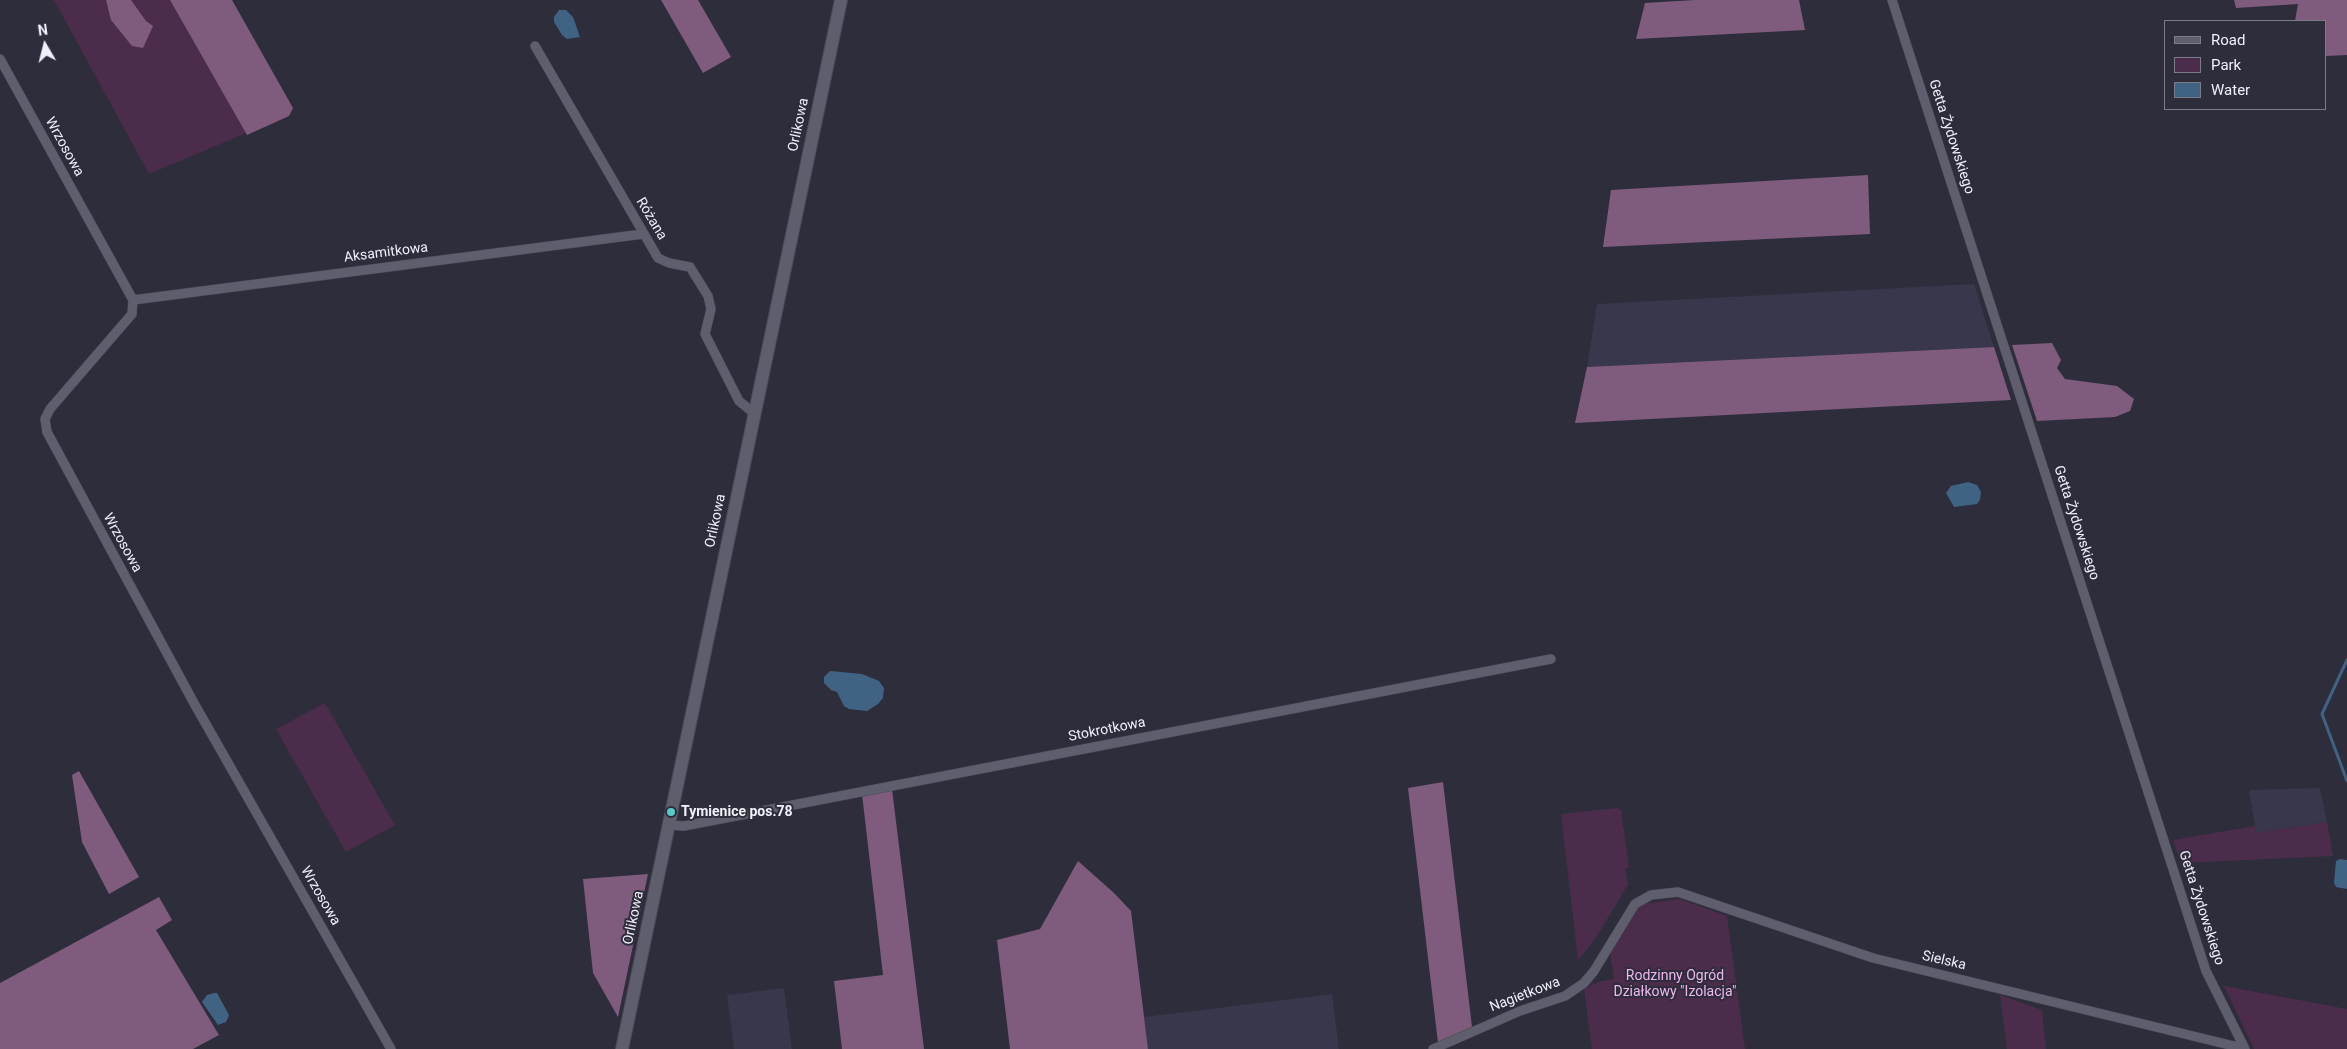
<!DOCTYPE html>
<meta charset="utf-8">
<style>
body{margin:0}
#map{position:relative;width:2347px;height:1049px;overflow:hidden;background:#2e2d3c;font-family:Roboto,sans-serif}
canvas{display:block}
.legend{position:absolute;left:2164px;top:20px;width:162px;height:90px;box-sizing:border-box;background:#2e2d3c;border:1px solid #7c7b88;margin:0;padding:6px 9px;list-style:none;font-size:15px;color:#f0f0fa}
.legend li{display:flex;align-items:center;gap:10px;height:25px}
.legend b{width:25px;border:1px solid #7c7b88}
.north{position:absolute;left:20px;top:20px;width:50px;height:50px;-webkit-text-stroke:4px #2e2d3c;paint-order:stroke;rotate:352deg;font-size:14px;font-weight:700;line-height:20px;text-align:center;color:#f0f0fa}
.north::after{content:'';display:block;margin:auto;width:18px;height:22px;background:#f0f0fa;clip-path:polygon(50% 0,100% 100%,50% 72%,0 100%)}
</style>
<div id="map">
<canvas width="2347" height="1049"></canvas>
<ul class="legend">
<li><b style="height:6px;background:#5f5e6e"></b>Road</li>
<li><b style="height:14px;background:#4b2d4b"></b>Park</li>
<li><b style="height:14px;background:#406384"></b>Water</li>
</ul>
<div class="north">N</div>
</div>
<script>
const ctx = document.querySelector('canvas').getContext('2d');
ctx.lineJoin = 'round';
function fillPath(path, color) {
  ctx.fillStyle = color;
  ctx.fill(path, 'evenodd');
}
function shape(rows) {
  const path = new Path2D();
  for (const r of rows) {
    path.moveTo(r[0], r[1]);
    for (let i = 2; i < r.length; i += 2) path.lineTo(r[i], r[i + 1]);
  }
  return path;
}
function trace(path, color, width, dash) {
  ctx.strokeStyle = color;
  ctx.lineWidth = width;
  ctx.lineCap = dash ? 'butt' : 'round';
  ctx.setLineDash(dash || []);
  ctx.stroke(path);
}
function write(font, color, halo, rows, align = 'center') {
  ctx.font = font + ' Roboto,sans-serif';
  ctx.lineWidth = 4;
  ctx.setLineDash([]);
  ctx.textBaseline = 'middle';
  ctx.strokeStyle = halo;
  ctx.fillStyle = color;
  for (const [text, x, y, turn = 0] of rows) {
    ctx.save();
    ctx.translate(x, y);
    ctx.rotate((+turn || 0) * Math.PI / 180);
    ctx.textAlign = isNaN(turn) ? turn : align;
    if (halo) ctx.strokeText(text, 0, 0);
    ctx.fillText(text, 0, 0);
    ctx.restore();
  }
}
fillPath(shape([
 [1974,284,1994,347,1587,367,1597,304],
 [2320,788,2327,822,2256,833,2249,790],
 [784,988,792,1049,734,1049,727,995],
 [1332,994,1339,1049,1148,1049,1144,1017]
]), '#38374b');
fillPath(shape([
 [54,0,106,0,112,20,153,26,146,22,131,0,170,0,246,133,149,174],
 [325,703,395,825,346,852,276,729],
 [1617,808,1621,810,1629,867,1625,868,1628,884,1596,938,1578,960,1561,814],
 [2327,822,2333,856,2181,863,2173,840,2255,826,2256,833],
 [1680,899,1727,916,1745,1049,1592,1049,1584,989,1598,982,1614,979,1610,953,1641,904],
 [2224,986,2347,1009,2347,1049,2254,1049],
 [2000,995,2042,1010,2046,1049,2007,1049]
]), '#4b2d4b');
fillPath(shape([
 [106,0,131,0,146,21,153,26,143,48,132,46,111,20],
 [170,0,232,0,293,108,289,116,247,135],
 [661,0,698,0,731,57,703,73],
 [1695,0,1799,0,1805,30,1636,39,1645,3],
 [2234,0,2347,0,2347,55,2326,56,2326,21,2295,21,2298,4,2236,8],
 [1868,175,1870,234,1603,247,1611,190],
 [2052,343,2061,360,2057,368,2065,379,2117,386,2134,399,2130,411,2115,417,2037,421,2012,345],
 [1994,347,2011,400,1575,423,1587,367],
 [79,771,139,877,109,894,82,842,72,775],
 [1443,782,1472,1027,1438,1043,1408,788],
 [892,789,924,1049,842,1049,834,981,883,975,862,794],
 [1078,861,1114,893,1131,911,1148,1049,1010,1049,997,940,1040,929],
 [648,874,618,1017,593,973,583,879],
 [159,897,172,920,156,930,219,1035,193,1049,0,1049,0,983]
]), '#7f5c7e');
fillPath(shape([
 [559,10,566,10,573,17,580,37,567,39,562,35,554,22,554,17],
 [1968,482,1977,485,1981,492,1980,500,1977,504,1954,507,1946,493,1951,486],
 [830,671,862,674,879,681,884,688,883,698,878,704,867,711,849,709,844,706,837,692,831,690,824,683,824,677],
 [2340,859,2347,860,2347,889,2336,887,2334,883,2336,861],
 [214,993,217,993,229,1015,226,1022,218,1025,202,1002,207,995]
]), '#406384');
trace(shape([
 [2347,660,2322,714,2347,781]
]), '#406384', 3);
const street = shape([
 [1892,0,2206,971,2245,1049],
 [535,46,658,258,669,263,690,267,708,296,711,309,705,334,739,401,754,413],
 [0,59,133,300,132,314,50,409,45,419,47,432,195,705,391,1049],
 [133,300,643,234],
 [669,825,684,826,1551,659],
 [1433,1049,1520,1011,1565,996,1584,983,1594,971,1635,904,1651,895,1678,892,1873,958,2234,1046,2243,1045]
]);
const secondary = shape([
 [622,1049,841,0]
]);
trace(street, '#4b4a56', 10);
trace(secondary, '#4b4a56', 14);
trace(street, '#5f5e6e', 9);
trace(secondary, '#5f5e6e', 12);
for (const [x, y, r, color] of [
 [671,812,5,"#54cdc7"]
]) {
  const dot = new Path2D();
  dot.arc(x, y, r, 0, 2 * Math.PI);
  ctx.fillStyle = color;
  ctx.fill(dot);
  trace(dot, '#2e2d3c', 2);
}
write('14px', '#f0f0fa', '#2e2d3c', [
 ["Orlikowa",799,125,-78],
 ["Getta Żydowskiego",1951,137,72],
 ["Wrzosowa",64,147,61],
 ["Różana",651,219,59],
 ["Aksamitkowa",386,253,-7],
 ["Orlikowa",716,521,-78],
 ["Getta Żydowskiego",2076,523,72],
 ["Wrzosowa",122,543,61],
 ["Stokrotkowa",1107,730,-11],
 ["Wrzosowa",320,896,60],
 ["Getta Żydowskiego",2201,908,72],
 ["Orlikowa",634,918,-78],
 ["Sielska",1944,961,13],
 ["Nagietkowa",1525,995,-21]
]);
write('bold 14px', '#f0f0fa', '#2e2d3c', [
 ["Tymienice pos.78",681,812]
], 'left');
write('14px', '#efb7ee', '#2e2d3c', [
 ["Rodzinny Ogród",1675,976],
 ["Działkowy \"Izolacja\"",1675,992]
]);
</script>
